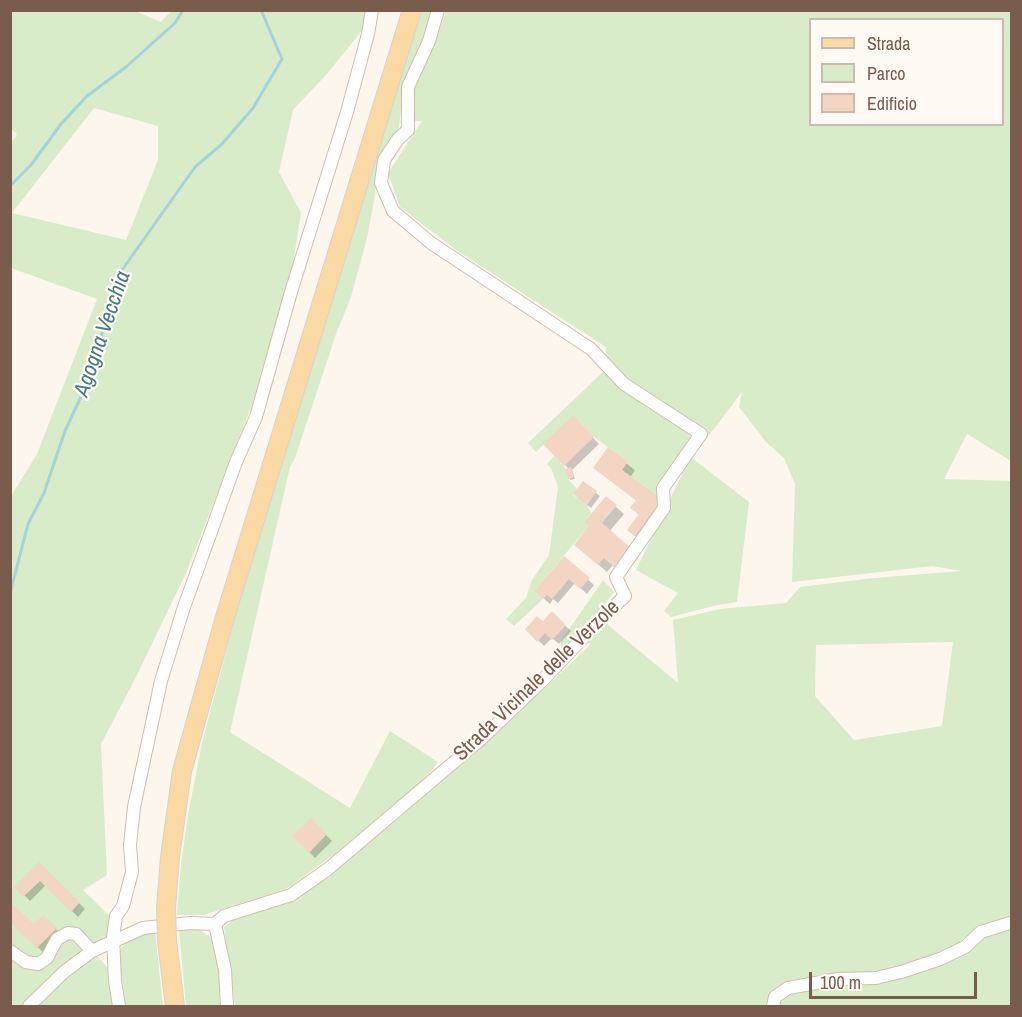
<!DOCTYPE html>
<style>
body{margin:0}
#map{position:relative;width:1022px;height:1017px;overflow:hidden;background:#fdf6ec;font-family:"Archivo Narrow",sans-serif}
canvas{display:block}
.frame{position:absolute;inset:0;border:12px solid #7a5c4d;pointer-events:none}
.legend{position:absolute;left:809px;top:18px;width:195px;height:108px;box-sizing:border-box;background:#fffaf3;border:2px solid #cabbb1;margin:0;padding:8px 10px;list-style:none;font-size:18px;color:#7a5c4d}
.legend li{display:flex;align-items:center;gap:12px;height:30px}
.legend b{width:30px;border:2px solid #cabbb1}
.scale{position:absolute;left:809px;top:972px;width:168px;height:27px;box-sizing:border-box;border:3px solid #7a5c4d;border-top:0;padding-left:8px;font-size:18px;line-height:21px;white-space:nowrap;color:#7a5c4d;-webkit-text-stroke:4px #fffaf3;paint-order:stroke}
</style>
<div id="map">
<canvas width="1022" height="1017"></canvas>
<div class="frame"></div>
<ul class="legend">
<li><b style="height:8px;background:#fbd9a5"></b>Strada</li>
<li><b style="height:16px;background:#d8ecc9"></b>Parco</li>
<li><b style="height:16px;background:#f3d5c3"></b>Edificio</li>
</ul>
<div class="scale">100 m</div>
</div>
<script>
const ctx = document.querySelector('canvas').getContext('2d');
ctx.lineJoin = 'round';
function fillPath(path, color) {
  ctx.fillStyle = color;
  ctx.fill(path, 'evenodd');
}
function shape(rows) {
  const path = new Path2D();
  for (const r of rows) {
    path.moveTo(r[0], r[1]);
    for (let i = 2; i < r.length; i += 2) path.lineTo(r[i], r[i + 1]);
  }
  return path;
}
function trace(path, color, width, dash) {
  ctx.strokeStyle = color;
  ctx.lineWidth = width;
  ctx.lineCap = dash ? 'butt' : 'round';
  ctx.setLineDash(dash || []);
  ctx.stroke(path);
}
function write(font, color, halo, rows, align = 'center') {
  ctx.font = font + ' "Archivo Narrow",sans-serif';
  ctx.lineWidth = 4.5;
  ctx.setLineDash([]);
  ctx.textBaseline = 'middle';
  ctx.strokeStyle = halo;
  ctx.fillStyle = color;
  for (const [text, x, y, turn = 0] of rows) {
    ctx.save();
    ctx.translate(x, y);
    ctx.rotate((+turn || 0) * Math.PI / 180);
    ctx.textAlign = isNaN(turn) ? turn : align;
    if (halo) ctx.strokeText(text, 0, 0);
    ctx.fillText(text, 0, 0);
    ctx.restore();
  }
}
fillPath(shape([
 [11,11,135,11,161,22,171,11,378,11,326,75,293,110,279,172,301,213,292,270,250,410,186,573,135,679,101,744,107,875,83,890,116,922,113,937,91,949,107,967,124,944,135,936,155,931,163,1006,11,1006,11,496,37,454,97,299,11,268,10,145,17,134,11,129],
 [94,108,158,126,158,160,126,240,12,213],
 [422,11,433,11,403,89,399,128,383,153,377,167,375,195,367,238,351,297,336,334,295,458,290,467,230,732,350,808,390,731,438,762,429,774,407,797,381,815,348,844,294,884,285,889,204,915,177,915,181,864,188,815,202,743,235,617,402,58,415,34],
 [446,11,1011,11,1011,461,967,434,944,479,1011,481,1011,1006,235,1006,224,927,232,920,293,897,399,818,484,745,590,645,585,637,571,644,561,652,561,641,603,580,614,592,596,615,678,683,673,620,720,609,786,603,800,587,874,578,962,571,932,566,792,582,795,484,784,458,766,442,739,407,742,392,692,458,749,502,737,602,717,605,671,617,664,611,678,593,636,570,684,470,662,499,622,470,628,461,594,437,573,415,536,452,528,443,605,370,606,347,456,250,400,207,388,173,422,121,413,121,412,90,435,42],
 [810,20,1002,20,1002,124,810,124],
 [953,642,942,726,854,740,815,696,816,645],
 [554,456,564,466,568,479,577,489,573,495,587,505,591,513,584,522,589,526,534,591,543,599,514,626,506,619,526,598,532,580,549,555,558,487,551,468,547,464],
 [179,930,200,930,213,939,219,971,223,1006,186,1006]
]), '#d8ecc9');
fillPath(shape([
 [573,417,599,444,572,470,575,479,570,480,569,469,545,444],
 [608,449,635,470,630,478,669,508,637,538,629,530,640,516,632,508,637,501,595,468],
 [583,483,600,496,591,508,578,498],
 [606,498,624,514,609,532,638,558,624,574,613,565,607,572,584,552,591,526],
 [564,558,594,585,587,594,575,583,558,603,553,599,550,604,541,596],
 [552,613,571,631,559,644,552,638,544,646,527,629,543,624],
 [311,820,332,841,315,858,294,836],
 [39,864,85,909,78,917,46,885,30,901,16,887],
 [43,917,61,934,44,953,10,922,34,926]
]), '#0003');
trace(shape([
 [10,186,31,165,61,124,87,96,126,67,175,23,183,10],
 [10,594,28,524,44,493,65,431,85,388,122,270,195,167,222,144,253,108,282,59,261,10]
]), '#a5d3da', 3);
fillPath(shape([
 [573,415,594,437,564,466,543,444],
 [608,447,628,461,622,470,662,499,635,536,627,530,639,514,630,508,636,500,593,468],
 [571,467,574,477,568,479,565,469],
 [583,481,597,491,587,505,573,494],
 [606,496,617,505,602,523,631,548,615,568,604,558,598,565,574,545,589,526,584,522],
 [564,556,590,578,580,589,569,579,552,599,547,595,543,599,534,591],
 [552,611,566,625,552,640,545,633,537,642,525,629,537,616,543,621],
 [311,818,327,834,309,853,292,836],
 [39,862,80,902,71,912,40,881,23,897,14,887],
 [10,902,34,924,43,915,57,928,37,948,10,923]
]), '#f3d5c3');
const street = shape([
 [215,924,224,916,291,895,328,869,480,740,541,682,598,622,625,596,616,577,664,508,663,488,701,434,624,384,591,349,431,243,393,211,381,183,384,160,398,139,408,130,408,87,429,41,438,10],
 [10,951,26,962,38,964,47,958,57,939,68,933,76,934,92,951],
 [29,1006,64,972,92,951,143,928,190,923,215,924,225,970,227,1006],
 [119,1006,115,981,113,937,116,916,123,906,132,872,130,845,134,807,161,681,183,610,236,462,256,417,291,292,347,112,368,34,372,10],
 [773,1006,775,997,788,988,838,979,876,978,901,972,940,959,965,947,981,932,1010,923]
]);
const primary = shape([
 [166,908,170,857,182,771,225,617,412,10],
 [167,941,175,1006]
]);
trace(street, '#d1beb0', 14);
trace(primary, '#dad1cd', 20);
trace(street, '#fff', 12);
trace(primary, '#fbd9a5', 18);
const primaryBridge = shape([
 [166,908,167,941]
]);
trace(primaryBridge, '#dad1cd', 20, []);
trace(primaryBridge, '#fbd9a5', 18);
write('21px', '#7a5c4d', '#fffaf3', [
 ["Strada Vicinale delle Verzole",537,681,-44]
]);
write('italic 22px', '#437c86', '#fffaf3', [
 ["Agogna Vecchia",103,334,-71]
]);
</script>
